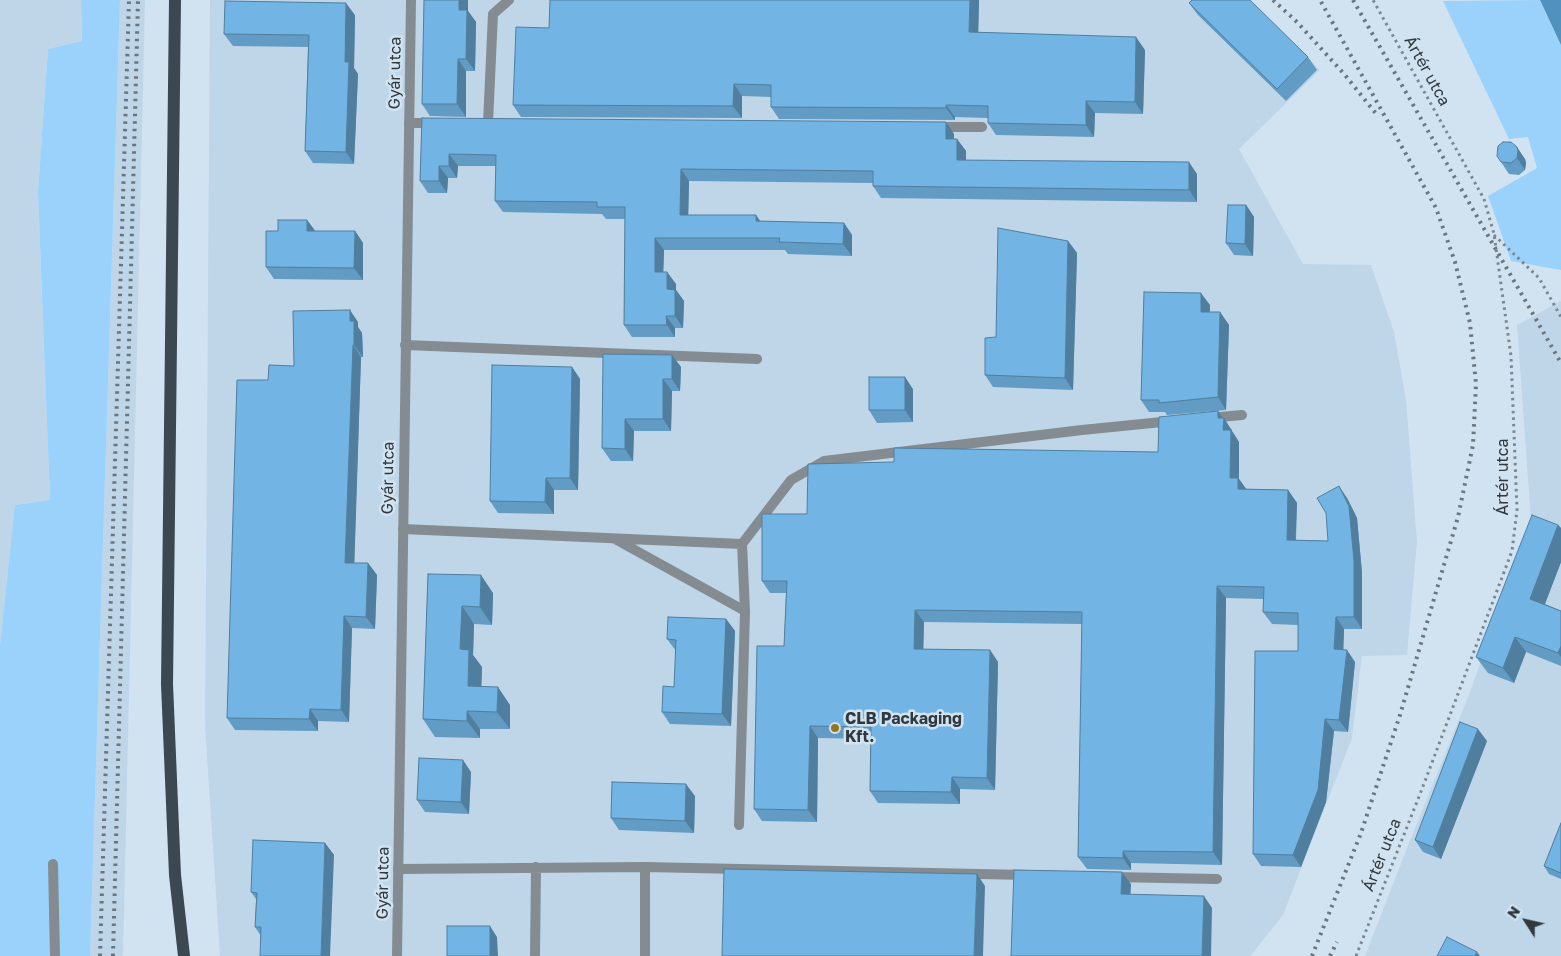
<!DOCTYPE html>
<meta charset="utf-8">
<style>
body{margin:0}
#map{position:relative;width:1561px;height:956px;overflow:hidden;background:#d1e3f1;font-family:"Golos Text",sans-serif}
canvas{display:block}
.north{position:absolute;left:1501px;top:896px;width:50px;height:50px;-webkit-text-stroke:4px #d1e3f1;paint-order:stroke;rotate:305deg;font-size:14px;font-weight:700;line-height:20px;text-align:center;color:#31383e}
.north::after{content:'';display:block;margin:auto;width:18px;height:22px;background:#31383e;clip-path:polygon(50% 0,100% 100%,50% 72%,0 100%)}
</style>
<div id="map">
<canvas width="1561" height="956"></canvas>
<div class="north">N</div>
</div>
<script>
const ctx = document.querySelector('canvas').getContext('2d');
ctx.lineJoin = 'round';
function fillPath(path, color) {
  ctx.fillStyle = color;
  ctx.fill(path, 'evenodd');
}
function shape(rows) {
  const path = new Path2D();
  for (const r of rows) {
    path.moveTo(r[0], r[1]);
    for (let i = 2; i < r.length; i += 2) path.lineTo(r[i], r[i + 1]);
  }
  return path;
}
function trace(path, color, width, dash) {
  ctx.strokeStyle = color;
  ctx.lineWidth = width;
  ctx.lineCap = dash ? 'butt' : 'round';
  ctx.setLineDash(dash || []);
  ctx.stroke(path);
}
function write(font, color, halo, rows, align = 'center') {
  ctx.font = font + ' "Golos Text",sans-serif';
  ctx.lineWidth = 5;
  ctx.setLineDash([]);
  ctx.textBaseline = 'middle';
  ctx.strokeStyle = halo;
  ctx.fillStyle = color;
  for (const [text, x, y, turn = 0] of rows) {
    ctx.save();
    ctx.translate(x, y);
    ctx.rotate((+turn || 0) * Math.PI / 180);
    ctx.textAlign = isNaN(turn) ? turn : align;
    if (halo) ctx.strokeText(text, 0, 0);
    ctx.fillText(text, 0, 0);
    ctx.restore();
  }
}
fillPath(shape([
 [0,0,81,0,82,41,48,49,38,192,50,500,15,505,0,645],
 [120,0,145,0,123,956,90,956],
 [210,0,1246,0,1274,23,1320,70,1239,149,1303,264,1371,265,1394,332,1406,400,1417,542,1407,655,1362,656,1352,738,1283,915,1251,955,1251,956,220,956,205,725],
 [1561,301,1561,956,1365,956,1409,843,1470,692,1531,521,1517,325]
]), '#bfd6e9');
fillPath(shape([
 [81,0,120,0,90,956,0,956,0,645,15,505,50,500,38,192,48,49,82,41],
 [1540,0,1561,45,1561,270,1511,261,1488,196,1537,168,1528,137,1509,139,1443,1]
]), '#9ad2fb');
fillPath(shape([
 [1540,0,1561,0,1561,45]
]), '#5091bf');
trace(shape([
 [1494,235,1539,278,1561,317],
 [1356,956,1422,789,1512,551,1517,510,1511,356,1494,234,1484,199,1373,0]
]), '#7a8690', 3, [2.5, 4]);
trace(shape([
 [409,123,435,123],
 [488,123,493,14,509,0],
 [937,127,982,127],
 [405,345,757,359],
 [1209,418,1242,415],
 [403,529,742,544,745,611,739,825],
 [615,539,745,611],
 [742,544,791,480,824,461,1082,430,1172,421],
 [398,869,645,867,1027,875],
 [1112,877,1217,879],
 [535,956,536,867],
 [645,956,645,867]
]), '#848c91', 10);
trace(shape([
 [53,864,55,956],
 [397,956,411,0]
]), '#848c91', 10);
trace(shape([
 [175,0,167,684,175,875,184,956]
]), '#3b4751', 12);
trace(shape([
 [1273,0,1297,22,1345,75,1377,115],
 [1353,0,1561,363],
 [100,956,129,0],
 [113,956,138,0],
 [1312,956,1361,833,1400,715,1458,517,1473,445,1476,384,1470,323,1455,262,1436,208,1320,0],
 [1330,956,1337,942]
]), '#6a757e', 4, [2.5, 5]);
fillPath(shape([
 [979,0,978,32,1145,50,1143,114,1095,113,1094,137,996,135,988,123,988,118,955,117,955,120,779,119,771,107,771,97,742,96,742,118,521,117,513,105,549,28],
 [1189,3,1308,57,1317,70,1286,101,1198,15],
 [468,11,476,22,475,71,466,71,466,117,430,116,422,104],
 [355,15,354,68,358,74,354,164,313,163,305,151,308,47,233,46,224,34],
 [422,118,954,134,954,139,957,139,966,151,966,160,1197,174,1197,202,881,198,873,186,873,183,689,181,688,215,760,221,844,223,852,235,852,256,788,254,785,250,664,250,663,272,667,272,676,284,676,290,684,301,683,328,675,328,675,337,632,337,624,325,625,219,606,219,602,214,503,212,495,201,496,166,458,166,457,178,448,178,447,193,428,193,420,181],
 [1498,146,1525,159,1526,163,1525,170,1519,175,1509,174,1497,156],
 [1246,205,1254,217,1253,256,1234,255,1226,243],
 [307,220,315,231,355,231,363,243,363,280,274,279,266,267,278,231],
 [1068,241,1077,253,1073,390,993,387,985,375,996,337],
 [1210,305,1210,312,1220,312,1229,325,1226,410,1167,415,1165,412,1149,412,1141,400],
 [358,322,358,327,362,333,363,357,361,357,354,563,368,563,377,575,375,629,352,628,349,722,318,721,318,731,235,730,227,718,268,380,294,366],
 [672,355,681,367,680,391,672,391,671,431,634,431,633,461,611,461,602,448],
 [572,367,580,379,578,490,554,490,554,514,498,513,490,501],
 [913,389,913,422,877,423,869,410],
 [1222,418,1232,430,1232,432,1239,442,1239,479,1246,489,1288,490,1297,503,1296,540,1328,541,1347,498,1357,518,1362,573,1362,629,1344,629,1343,650,1355,662,1348,732,1334,731,1326,802,1301,867,1261,866,1253,854,1298,651,1298,625,1272,624,1263,612,1264,599,1226,598,1222,865,1131,863,1131,870,1087,869,1078,857,1082,624,924,622,923,649,990,650,998,662,995,790,960,789,960,804,878,803,870,791,871,739,818,738,817,822,762,821,754,809,784,646,786,593,770,593,762,581,807,514,894,462,1158,452],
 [1558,525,1561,528,1561,562,1545,604,1561,611,1561,666,1526,652,1514,683,1488,673,1476,657],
 [428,574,493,593,492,625,474,624,473,655,482,667,481,686,510,705,510,729,480,729,480,738,435,737,423,719],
 [726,619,735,631,731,726,670,724,662,712,674,687,676,651,667,639],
 [1487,741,1441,859,1423,852,1415,840],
 [471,772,469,814,425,812,417,800],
 [695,796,694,833,619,830,611,818],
 [1561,823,1561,879,1549,874,1544,866],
 [325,843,334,855,261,936,255,927,256,899,251,892]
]), '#629bc3');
fillPath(shape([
 [459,0,468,0,468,11,476,22,475,71,466,59,459,10],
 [970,0,979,0,978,44,969,32],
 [346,3,355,15,354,68,358,74,354,164,346,152,345,62],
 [1136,37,1145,50,1143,114,1135,102],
 [458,59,466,71,466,117,457,104],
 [734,84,742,96,742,118,733,106],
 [1086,101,1095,113,1094,137,1086,125],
 [946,105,955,117,955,120,946,108],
 [946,122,954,134,954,151,946,139],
 [957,139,966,151,966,172,957,160],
 [1517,147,1525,159,1526,163,1525,170,1517,158],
 [449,154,458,166,457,178,449,166],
 [1189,162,1197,174,1197,202,1189,190],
 [439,166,448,178,447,193,439,181],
 [681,169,689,181,688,226,680,215],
 [1246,205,1254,217,1253,256,1245,244],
 [756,215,764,226,756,221],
 [307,220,316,232,307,231],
 [844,223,852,235,852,256,843,244],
 [355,231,363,243,363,280,354,268],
 [655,238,664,250,663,284,655,272],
 [1068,241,1077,253,1073,390,1065,378],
 [667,272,676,284,676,290,684,301,683,328,675,316,667,289],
 [1201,293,1210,305,1209,324,1201,312],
 [350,310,358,322,358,327,362,333,363,357,354,345,350,321],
 [1220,312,1229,325,1226,410,1218,397],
 [666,316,675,328,675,337,667,325],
 [353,345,361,357,354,575,345,563],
 [672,355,681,367,680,391,672,379],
 [572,367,580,379,578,490,570,478],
 [905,377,913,389,913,422,905,410],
 [663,379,672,391,671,431,663,419],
 [1218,411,1224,420,1224,418,1239,442,1239,479,1247,490,1246,501,1230,478,1218,418],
 [625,419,634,431,633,461,625,449],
 [546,478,554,490,554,514,545,502],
 [1339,486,1347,498,1357,518,1362,573,1362,629,1354,617],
 [1288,490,1297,503,1295,552,1287,540],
 [1558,525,1561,528,1561,562,1541,614,1530,599],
 [368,563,377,575,375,629,366,617],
 [481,575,493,593,492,625,480,607],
 [1217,586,1226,598,1222,865,1213,852],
 [462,606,474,624,473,655,482,667,481,704,468,686,460,649],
 [915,610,924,622,923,661,914,649],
 [344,616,352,628,349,722,341,710],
 [1336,617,1344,629,1343,661,1334,649],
 [726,619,735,631,731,726,722,714],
 [1515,637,1526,652,1514,683,1503,668],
 [1561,646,1561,657,1558,653],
 [990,650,998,662,995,790,987,778],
 [1347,650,1355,662,1348,732,1339,720],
 [498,687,510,705,510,729,497,712],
 [310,709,318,721,318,731,309,719],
 [467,711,480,729,480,738,467,721],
 [1325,719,1334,731,1326,802,1301,867,1293,855],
 [810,726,818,738,817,822,808,810],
 [1478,729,1487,741,1441,859,1433,847],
 [463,760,471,772,469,814,461,802],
 [952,777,960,789,960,804,951,792],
 [686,784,695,796,694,833,685,821],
 [325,843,334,855,330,956,321,956],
 [1123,851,1131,863,1131,870,1123,858],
 [1122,872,1131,884,1130,906,1121,894],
 [977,874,985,886,983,956,974,956],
 [1204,896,1212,908,1211,956,1202,956],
 [490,926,497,937,498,956,490,956],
 [1477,952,1480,956,1475,956]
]), '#507e9f');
const building = shape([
 [424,0,459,0,459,10,467,10,466,59,458,59,457,104,422,104,424,0],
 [550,0,970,0,969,32,1136,37,1135,102,1086,101,1086,125,988,123,988,106,946,105,946,108,771,107,771,85,734,84,733,106,513,105,516,27,549,28,550,0],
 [1192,0,1250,0,1308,57,1277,89,1189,3,1192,0],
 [225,1,346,3,345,62,349,62,346,152,305,151,309,35,224,34,225,1],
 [422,118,946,122,946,139,957,139,957,160,1189,162,1189,190,873,186,873,171,681,169,680,215,756,215,756,221,844,223,843,244,779,242,780,238,655,238,655,272,667,272,667,289,675,290,675,316,666,316,667,325,624,325,625,207,597,207,597,202,495,201,496,155,449,154,449,166,439,166,439,181,420,181,422,118],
 [1503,142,1511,142,1517,147,1518,151,1517,158,1511,163,1501,162,1497,156,1498,146,1503,142],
 [1228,205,1246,205,1245,244,1226,243,1228,205],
 [278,220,307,220,307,231,355,231,354,268,266,267,266,231,278,231,278,220],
 [998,228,1068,241,1065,378,985,375,985,338,996,337,998,228],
 [1144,292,1201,293,1201,312,1220,312,1218,397,1159,403,1159,400,1141,400,1144,292],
 [350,310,350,321,354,321,354,345,353,345,345,563,368,563,366,617,344,616,341,710,310,709,309,719,227,718,237,380,268,380,269,365,294,366,293,311,350,310],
 [603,354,672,355,672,379,663,379,663,419,625,419,625,449,602,448,603,354],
 [492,365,572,367,570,478,546,478,545,502,490,501,492,365],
 [869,377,905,377,905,410,869,410,869,377],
 [1218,411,1218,418,1224,418,1223,430,1231,430,1230,478,1238,478,1238,489,1288,490,1287,540,1328,541,1326,513,1317,498,1339,486,1349,506,1354,561,1354,617,1336,617,1334,649,1347,650,1339,720,1325,719,1318,790,1293,855,1253,854,1255,651,1298,651,1298,613,1263,612,1264,587,1217,586,1213,852,1123,851,1123,858,1078,857,1082,612,915,610,914,649,990,650,987,778,952,777,951,792,870,791,871,727,810,726,808,810,754,809,757,646,784,646,787,581,762,581,762,514,807,514,808,464,894,462,894,448,1158,452,1159,417,1218,411],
 [1532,515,1558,525,1530,599,1561,611,1561,646,1558,653,1515,637,1503,668,1476,657,1532,515],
 [428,574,481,575,480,607,462,606,460,649,469,650,468,686,498,687,497,712,467,711,467,721,423,719,428,574],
 [668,617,726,619,722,714,662,712,663,686,674,687,676,640,667,639,668,617],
 [1460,722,1478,729,1433,847,1415,840,1460,722],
 [419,758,463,760,461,802,417,800,419,758],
 [612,782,686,784,685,821,611,818,612,782],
 [1561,823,1561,873,1544,866,1561,823],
 [253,840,325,843,321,956,260,956,261,927,255,927,257,893,251,892,253,840],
 [724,869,977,874,974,956,722,956,724,869],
 [1014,870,1122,872,1121,894,1204,896,1202,956,1011,956,1014,870],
 [447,926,490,926,490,956,447,956,447,926],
 [1447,937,1477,952,1475,956,1437,956,1447,937]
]);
fillPath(building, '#72b4e3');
trace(building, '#507e9f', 1);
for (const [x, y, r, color] of [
 [835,728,5,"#92771e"]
]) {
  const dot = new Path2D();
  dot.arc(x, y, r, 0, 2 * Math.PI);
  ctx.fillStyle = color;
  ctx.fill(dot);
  trace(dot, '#d1e3f1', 2);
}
write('16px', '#31383e', '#d1e3f1', [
 ["Ártér utca",1427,71,61],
 ["Gyár utca",395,73,-89],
 ["Ártér utca",1503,477,-90],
 ["Gyár utca",388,478,-89],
 ["Ártér utca",1382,855,-68],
 ["Gyár utca",383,883,-89]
]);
write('bold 16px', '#31383e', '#d1e3f1', [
 ["CLB Packaging",845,719],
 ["Kft.",845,737]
], 'left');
</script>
